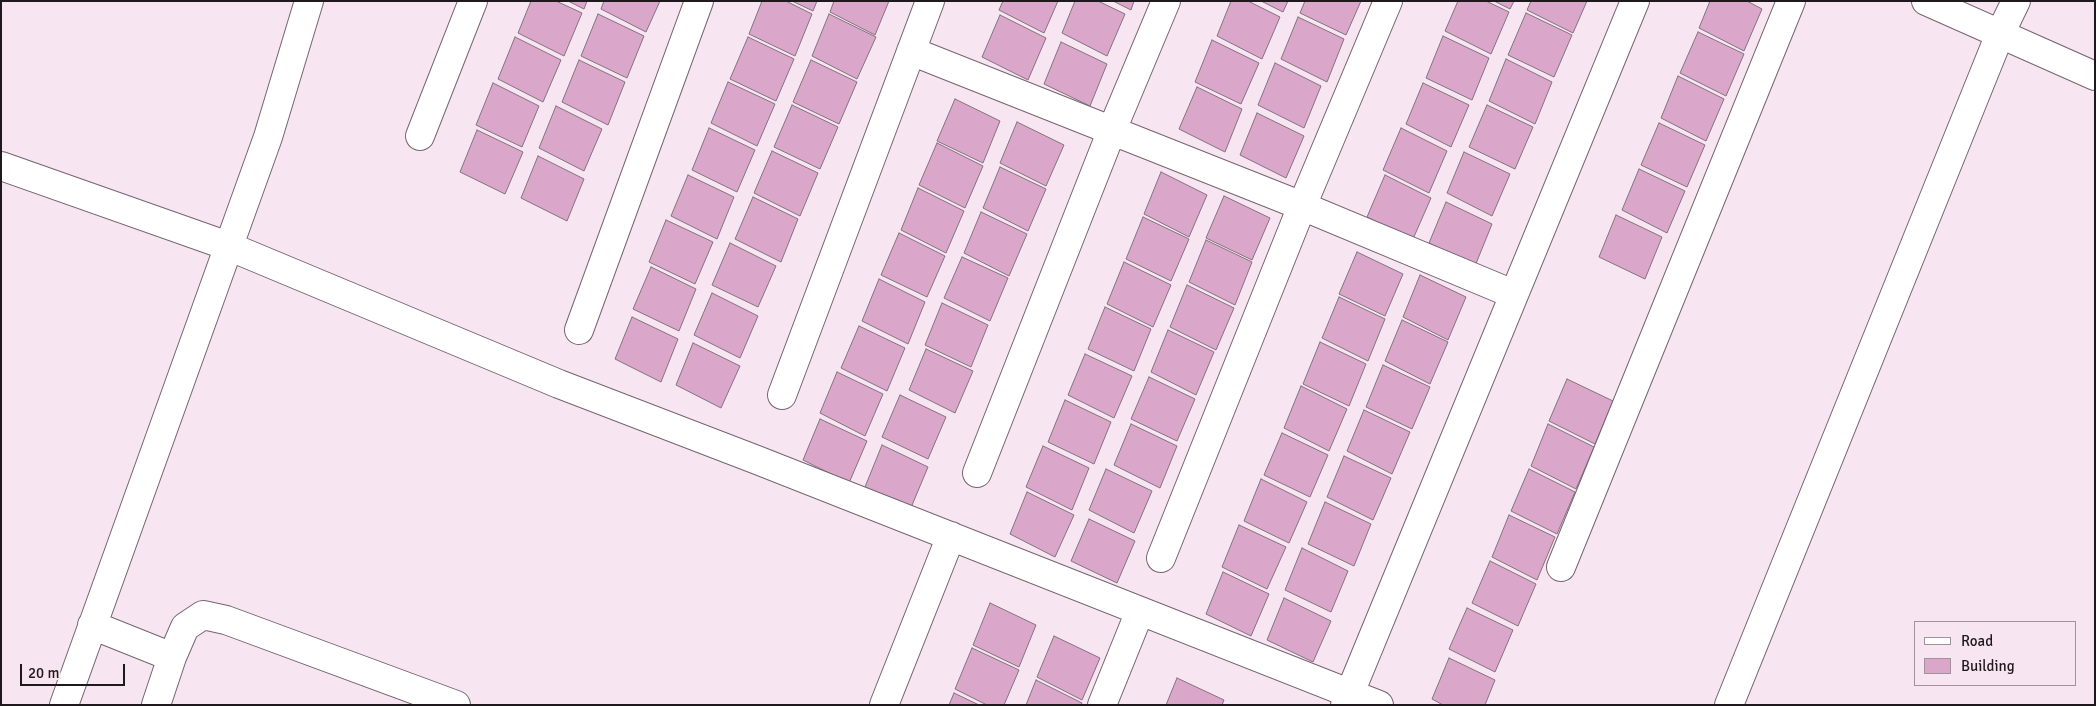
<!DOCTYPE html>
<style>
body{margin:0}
#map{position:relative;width:2096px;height:706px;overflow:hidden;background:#f7e5f1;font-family:Signika,sans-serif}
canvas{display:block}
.frame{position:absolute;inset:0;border:2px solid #1f181d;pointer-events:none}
.legend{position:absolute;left:1914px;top:621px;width:162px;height:65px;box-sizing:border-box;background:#f7e5f1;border:1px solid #a1939c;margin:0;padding:6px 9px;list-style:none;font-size:15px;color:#1f181d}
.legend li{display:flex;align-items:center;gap:10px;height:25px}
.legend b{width:25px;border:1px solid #a1939c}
.scale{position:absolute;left:20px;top:664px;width:105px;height:22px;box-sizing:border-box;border:2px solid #1f181d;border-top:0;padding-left:6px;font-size:15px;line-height:18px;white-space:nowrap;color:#1f181d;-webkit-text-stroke:4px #f7e5f1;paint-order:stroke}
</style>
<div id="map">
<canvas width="2096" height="706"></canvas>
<div class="frame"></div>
<ul class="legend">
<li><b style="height:6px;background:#fff"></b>Road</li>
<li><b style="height:14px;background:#daa7ca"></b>Building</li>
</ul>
<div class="scale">20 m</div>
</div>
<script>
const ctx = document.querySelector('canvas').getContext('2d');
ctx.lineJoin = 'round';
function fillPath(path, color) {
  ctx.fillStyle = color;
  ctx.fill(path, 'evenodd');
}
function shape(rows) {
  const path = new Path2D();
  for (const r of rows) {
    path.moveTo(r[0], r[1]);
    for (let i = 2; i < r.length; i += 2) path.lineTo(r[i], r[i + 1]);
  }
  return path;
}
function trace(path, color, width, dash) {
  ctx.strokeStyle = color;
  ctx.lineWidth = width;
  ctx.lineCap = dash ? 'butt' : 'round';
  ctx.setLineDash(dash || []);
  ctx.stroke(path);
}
const building = shape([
 [531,1,556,1,582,13,564,56,518,33,531,1],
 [568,1,587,1,584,9,568,1],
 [604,1,660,1,646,32,601,9,604,1],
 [762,1,786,1,812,14,795,56,749,34,762,1],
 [792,1,817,1,813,11,792,1],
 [834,1,889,1,875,35,830,12,834,1],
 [1003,1,1058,1,1044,33,999,10,1003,1],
 [1075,1,1098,1,1125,14,1107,56,1062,33,1075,1],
 [1113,1,1134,1,1131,10,1113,1],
 [1231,1,1248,1,1280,17,1262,59,1217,36,1231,1],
 [1261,1,1288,1,1283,12,1261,1],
 [1305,1,1361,1,1346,35,1300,13,1305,1],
 [1458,1,1486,1,1509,12,1491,54,1445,31,1458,1],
 [1494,1,1514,1,1510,9,1494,1],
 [1531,1,1587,1,1573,33,1527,10,1531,1],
 [1710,1,1747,1,1762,9,1744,51,1699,28,1710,1],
 [1526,13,1572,35,1554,77,1508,55,1526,13],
 [598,14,644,36,627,78,581,56,598,14],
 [829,14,876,37,857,79,812,56,829,14],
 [1000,15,1046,38,1028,80,982,57,1000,15],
 [1298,17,1344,39,1327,82,1281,59,1298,17],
 [1698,32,1744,54,1726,96,1680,73,1698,32],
 [1443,36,1489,58,1472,100,1426,78,1443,36],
 [515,37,561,60,543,102,498,79,515,37],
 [748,37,794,59,776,101,730,79,748,37],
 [1212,40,1259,63,1241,104,1195,82,1212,40],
 [1061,42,1107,64,1090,106,1044,84,1061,42],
 [1506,59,1552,82,1535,124,1489,101,1506,59],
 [579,60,625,82,608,125,562,102,579,60],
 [811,60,857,82,839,124,793,102,811,60],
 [1275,63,1321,86,1304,128,1258,105,1275,63],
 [1678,76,1724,99,1706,141,1661,118,1678,76],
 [728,82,775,104,757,146,711,123,728,82],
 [493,83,539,106,522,147,476,125,493,83],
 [1423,83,1469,105,1451,147,1406,124,1423,83],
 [1197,87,1242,109,1225,152,1179,129,1197,87],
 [955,99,1000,121,983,163,937,141,955,99],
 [792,105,838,127,820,169,774,147,792,105],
 [1487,105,1533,127,1515,169,1469,147,1487,105],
 [556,106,602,129,584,171,539,148,556,106],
 [1257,113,1304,136,1286,178,1240,155,1257,113],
 [1017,122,1064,145,1046,186,1000,163,1017,122],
 [1659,123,1705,145,1687,187,1641,165,1659,123],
 [709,128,755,150,737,192,692,170,709,128],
 [1401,128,1447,151,1429,193,1383,170,1401,128],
 [477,130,523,152,505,194,460,172,477,130],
 [937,143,983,166,965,208,919,185,937,143],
 [772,151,818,173,800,216,754,193,772,151],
 [1464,152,1510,174,1492,216,1447,193,1464,152],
 [538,156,584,179,567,221,521,198,538,156],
 [1000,167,1046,189,1028,231,983,208,1000,167],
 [1639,169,1685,191,1667,233,1622,210,1639,169],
 [1161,172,1207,195,1189,237,1144,214,1161,172],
 [688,175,734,197,717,239,671,216,688,175],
 [1385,175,1431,198,1413,239,1367,217,1385,175],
 [918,188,964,211,946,253,901,230,918,188],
 [1224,196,1270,218,1252,260,1206,238,1224,196],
 [753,197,798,219,781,262,735,239,753,197],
 [1446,202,1492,224,1475,266,1429,243,1446,202],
 [981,212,1027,234,1009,276,964,253,981,212],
 [1616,215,1662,237,1645,279,1599,257,1616,215],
 [1143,217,1189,239,1171,281,1126,259,1143,217],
 [666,220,713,242,695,284,649,262,666,220],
 [899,233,945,256,927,297,881,275,899,233],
 [1206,240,1252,262,1235,305,1189,282,1206,240],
 [730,243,776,266,758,307,712,285,730,243],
 [1357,252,1403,274,1385,316,1339,294,1357,252],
 [962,257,1008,278,990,321,944,298,962,257],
 [1124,262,1171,285,1153,327,1107,304,1124,262],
 [651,267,696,289,679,331,633,309,651,267],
 [1420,275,1466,297,1448,340,1403,317,1420,275],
 [879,279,925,302,908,344,862,321,879,279],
 [1187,285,1234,308,1216,350,1170,327,1187,285],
 [712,293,758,316,740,358,694,335,712,293],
 [1339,297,1385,319,1368,361,1322,338,1339,297],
 [942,303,988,325,971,367,925,345,942,303],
 [1105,307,1151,329,1134,371,1088,349,1105,307],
 [632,317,678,339,661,382,615,359,632,317],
 [1402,320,1448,342,1430,384,1385,361,1402,320],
 [859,326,905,348,887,391,841,368,859,326],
 [1168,330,1214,352,1196,395,1151,372,1168,330],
 [1320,342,1366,364,1349,406,1303,384,1320,342],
 [693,343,740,366,721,408,676,385,693,343],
 [926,349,973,371,955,413,909,390,926,349],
 [1085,354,1132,376,1114,418,1068,395,1085,354],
 [1383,365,1430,387,1412,429,1366,407,1383,365],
 [837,372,883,394,865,436,820,413,837,372],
 [1149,377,1195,399,1177,441,1131,419,1149,377],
 [1567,379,1613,401,1595,444,1549,421,1567,379],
 [1301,386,1347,409,1329,451,1284,428,1301,386],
 [900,395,946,417,928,459,882,437,900,395],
 [1065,400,1111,422,1094,464,1048,442,1065,400],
 [1364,410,1410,432,1392,474,1347,451,1364,410],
 [820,419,867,441,849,483,803,460,820,419],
 [1131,424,1177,446,1160,488,1114,465,1131,424],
 [1548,424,1594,447,1576,489,1531,466,1548,424],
 [1282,433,1328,455,1310,497,1264,475,1282,433],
 [882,445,928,467,910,510,865,487,882,445],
 [1043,446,1089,468,1072,510,1026,487,1043,446],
 [1344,456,1391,478,1373,520,1327,497,1344,456],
 [1106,469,1152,491,1134,533,1089,510,1106,469],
 [1529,469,1575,492,1557,534,1511,511,1529,469],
 [1261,479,1307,502,1289,543,1244,521,1261,479],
 [1027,492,1074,515,1055,557,1010,534,1027,492],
 [1325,502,1371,524,1354,566,1308,544,1325,502],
 [1509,515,1555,537,1537,580,1492,557,1509,515],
 [1089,519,1135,541,1117,583,1071,561,1089,519],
 [1239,525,1286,547,1267,589,1222,567,1239,525],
 [1302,548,1348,571,1331,612,1285,590,1302,548],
 [1490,561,1536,584,1518,626,1472,603,1490,561],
 [1223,572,1269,594,1251,636,1206,614,1223,572],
 [1284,598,1331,621,1313,662,1267,640,1284,598],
 [990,603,1036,625,1019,667,973,645,990,603],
 [1467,608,1513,630,1495,672,1449,649,1467,608],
 [1054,636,1100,658,1082,700,1037,677,1054,636],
 [972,648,1019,670,1004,705,987,705,955,689,972,648],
 [1449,658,1495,680,1485,705,1443,705,1432,699,1449,658],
 [1177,678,1224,700,1222,705,1166,705,1177,678],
 [1036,680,1082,703,1081,705,1026,705,1036,680],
 [954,693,979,705,949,705,954,693]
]);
fillPath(building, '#daa7ca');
trace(building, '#83727d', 1);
const street = shape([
 [1926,1,2095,76],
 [911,51,1302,206,1513,294],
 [420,136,473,1],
 [1,166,228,246,559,384,757,460,1379,705],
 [579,330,699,1],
 [782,395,930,1],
 [977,473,1112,130,1166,1],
 [1161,558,1302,206,1388,1],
 [1561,567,1791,1],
 [92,625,172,657],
 [64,705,268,137,309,1],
 [156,705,172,657,185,627,203,615,226,620,456,705],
 [884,705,951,536],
 [1102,705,1140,611],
 [1345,705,1635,1],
 [1729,705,2000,34,2016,1]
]);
trace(street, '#756570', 30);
trace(street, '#fff', 28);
</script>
